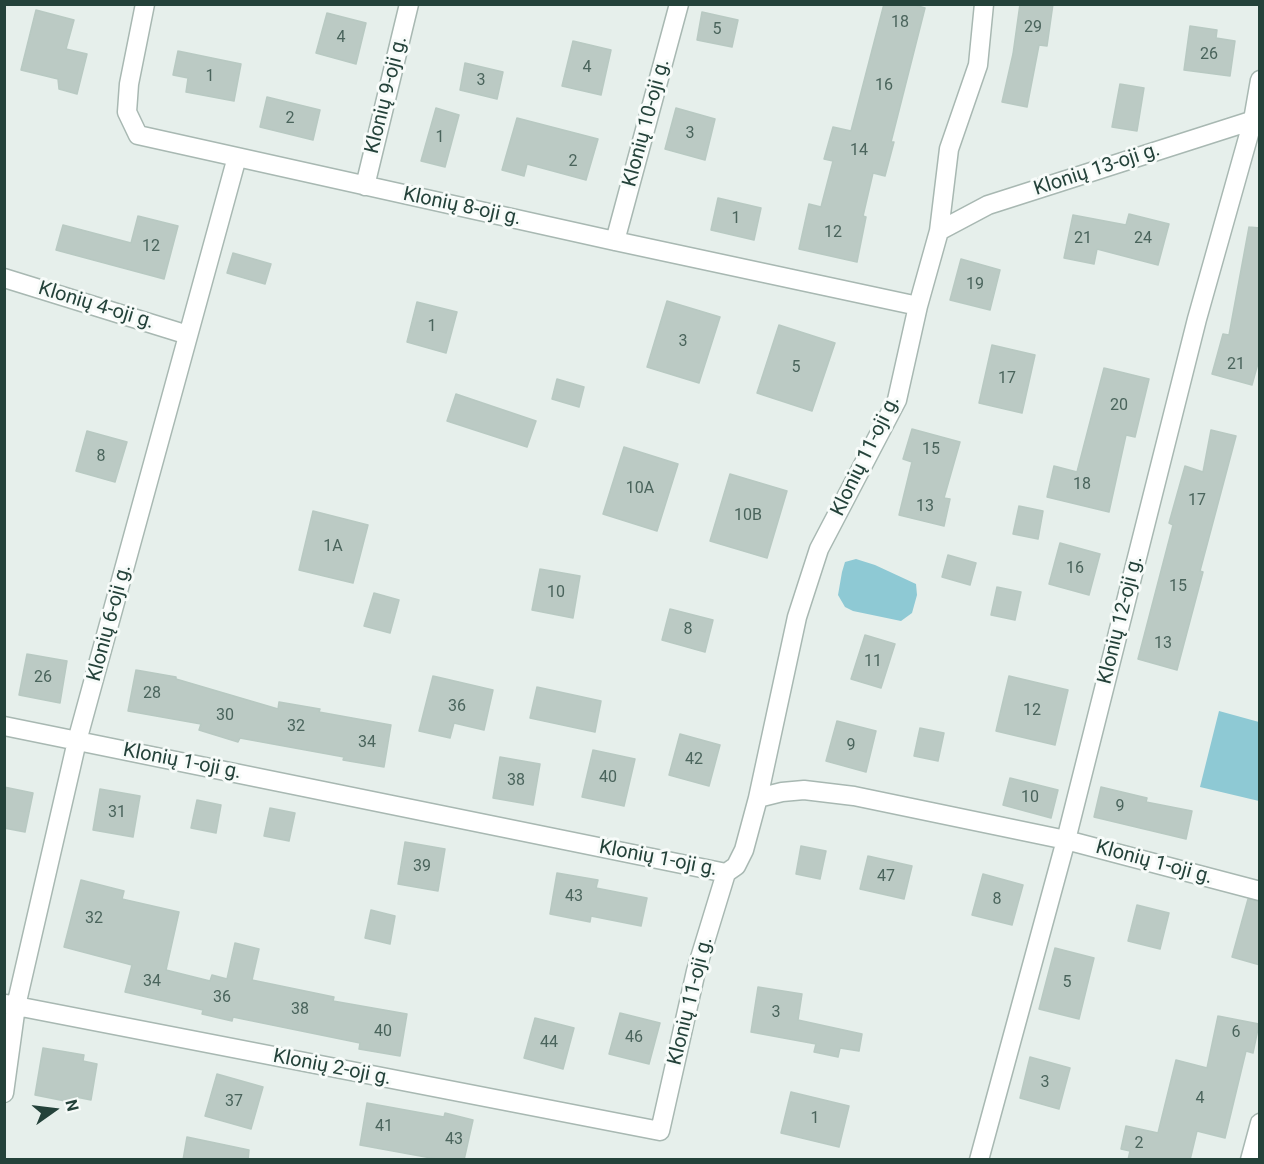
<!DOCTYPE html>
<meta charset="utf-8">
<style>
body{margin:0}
#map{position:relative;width:1264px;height:1164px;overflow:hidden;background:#e6efeb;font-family:Roboto,sans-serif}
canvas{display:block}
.frame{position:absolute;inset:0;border:6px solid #24423a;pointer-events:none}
.north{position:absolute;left:24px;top:1080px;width:60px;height:60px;-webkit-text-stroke:4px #f7fbf9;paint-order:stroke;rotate:76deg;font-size:16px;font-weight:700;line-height:24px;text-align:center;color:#24423a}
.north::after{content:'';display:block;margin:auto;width:21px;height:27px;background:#24423a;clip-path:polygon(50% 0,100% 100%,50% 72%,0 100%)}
</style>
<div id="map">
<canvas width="1264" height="1164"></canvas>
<div class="frame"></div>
<div class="north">N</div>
</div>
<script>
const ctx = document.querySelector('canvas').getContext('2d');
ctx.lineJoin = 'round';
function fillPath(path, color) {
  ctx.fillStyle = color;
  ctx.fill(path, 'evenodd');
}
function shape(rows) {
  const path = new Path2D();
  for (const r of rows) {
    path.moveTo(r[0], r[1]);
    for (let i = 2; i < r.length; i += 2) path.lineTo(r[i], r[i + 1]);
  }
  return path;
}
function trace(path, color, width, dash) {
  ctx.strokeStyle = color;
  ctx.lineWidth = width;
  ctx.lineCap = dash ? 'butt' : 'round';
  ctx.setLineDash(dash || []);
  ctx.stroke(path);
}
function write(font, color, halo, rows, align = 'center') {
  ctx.font = font + ' Roboto,sans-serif';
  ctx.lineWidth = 6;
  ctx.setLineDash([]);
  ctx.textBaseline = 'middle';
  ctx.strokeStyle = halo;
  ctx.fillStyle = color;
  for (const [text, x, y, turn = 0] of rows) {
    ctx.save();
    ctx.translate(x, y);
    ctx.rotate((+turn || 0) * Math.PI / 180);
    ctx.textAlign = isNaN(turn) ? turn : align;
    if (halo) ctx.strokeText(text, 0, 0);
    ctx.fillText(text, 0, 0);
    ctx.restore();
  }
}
fillPath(shape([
 [856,559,875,565,916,584,917,595,912,613,901,621,853,611,845,607,838,595,842,572,845,562],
 [1219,711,1259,722,1259,801,1200,787]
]), '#8ec9d4');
const building = shape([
 [884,4,911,4,925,8,891,142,894,142,885,176,873,173,863,216,866,217,857,262,799,249,809,204,821,207,833,161,824,159,833,127,851,131,884,4],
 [1020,4,1053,4,1047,46,1039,45,1027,107,1002,102,1013,54,1020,4],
 [36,10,74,20,66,49,87,54,77,94,59,89,58,79,21,70,36,10],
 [702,12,738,20,732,47,697,40,702,12],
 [327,13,366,23,356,64,316,53,327,13],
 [1190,26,1217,30,1216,38,1235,41,1230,76,1184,70,1190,26],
 [573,41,611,50,601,95,562,86,573,41],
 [178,51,241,64,234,101,186,92,188,78,173,75,178,51],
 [465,63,503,72,497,99,460,90,465,63],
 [1120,84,1144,88,1137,131,1112,127,1120,84],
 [267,97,320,110,313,140,260,127,267,97],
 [436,108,459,115,445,167,421,161,436,108],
 [676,108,715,119,705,160,665,149,676,108],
 [517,118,598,139,586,180,527,164,524,176,502,170,517,118],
 [718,198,761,208,754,240,711,230,718,198],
 [1129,214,1169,224,1158,265,1097,249,1094,264,1064,258,1073,215,1126,225,1129,214],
 [138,216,178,226,164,279,56,250,63,225,131,243,138,216],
 [1249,227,1260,228,1260,356,1252,385,1212,374,1223,334,1229,335,1249,227],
 [233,253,271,264,265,284,227,273,233,253],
 [961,259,1000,270,990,310,950,300,961,259],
 [667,301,720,317,699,383,647,367,667,301],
 [417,302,457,312,446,353,407,342,417,302],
 [779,325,835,343,812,411,757,393,779,325],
 [992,345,1035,355,1022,413,979,403,992,345],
 [1104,368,1149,379,1135,437,1126,435,1109,512,1047,497,1054,466,1077,472,1104,368],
 [557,379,584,387,579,407,552,399,557,379],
 [456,394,536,421,527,447,447,421,456,394],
 [912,429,960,442,944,498,950,499,944,526,899,515,912,462,903,459,912,429],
 [1211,430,1236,436,1200,571,1203,572,1177,670,1138,659,1173,525,1169,523,1185,466,1203,472,1211,430],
 [87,431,127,442,115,482,76,471,87,431],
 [624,447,678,464,657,531,603,514,624,447],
 [730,474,787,491,767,558,710,541,730,474],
 [1019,506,1043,511,1038,539,1013,534,1019,506],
 [313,511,368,525,353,583,299,570,313,511],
 [1060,543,1100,554,1089,595,1049,584,1060,543],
 [948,555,976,563,970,585,942,577,948,555],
 [540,569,580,576,573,618,532,610,540,569],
 [997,587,1021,592,1015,620,991,615,997,587],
 [374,593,399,600,390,633,364,626,374,593],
 [670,609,713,620,705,652,662,640,670,609],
 [865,635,895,644,881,688,851,679,865,635],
 [27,654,67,661,60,703,19,695,27,654],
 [136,670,176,677,176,679,278,709,279,702,320,709,319,712,391,725,384,767,343,760,344,757,240,738,238,742,199,730,201,724,128,711,136,670],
 [433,676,493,690,484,730,454,723,450,738,419,731,433,676],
 [1009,676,1068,690,1055,745,996,731,1009,676],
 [537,687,601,701,595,732,530,718,537,687],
 [837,721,876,731,866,772,826,761,837,721],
 [920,728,944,733,938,761,914,756,920,728],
 [680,734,720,745,709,786,669,775,680,734],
 [593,750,635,759,624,806,582,797,593,750],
 [500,757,540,764,533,805,493,798,500,757],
 [1010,778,1058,790,1051,818,1003,805,1010,778],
 [4,787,33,793,25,832,4,828,4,787],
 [1101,787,1147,798,1146,802,1192,811,1186,839,1094,817,1101,787],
 [100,789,140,796,133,837,93,830,100,789],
 [197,800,221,805,216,833,191,828,197,800],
 [270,808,295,813,289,841,264,836,270,808],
 [405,842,445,849,438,891,398,884,405,842],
 [801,846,826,851,820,879,796,874,801,846],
 [868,856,912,866,904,899,860,889,868,856],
 [557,873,598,880,596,888,647,898,641,926,591,916,590,922,550,914,557,873],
 [983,874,1023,885,1012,925,972,915,983,874],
 [81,880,124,891,122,899,179,912,166,970,210,981,212,975,227,979,235,943,259,949,252,980,334,997,333,1001,407,1014,400,1056,359,1049,360,1043,233,1017,232,1021,202,1014,203,1010,125,992,132,965,64,947,81,880],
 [1248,899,1260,902,1260,965,1232,957,1248,899],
 [1137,905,1169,913,1160,949,1128,941,1137,905],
 [371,910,395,916,390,944,365,938,371,910],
 [1055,948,1094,958,1079,1019,1039,1009,1055,948],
 [758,987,802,994,798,1020,862,1034,859,1051,840,1048,838,1057,814,1052,816,1044,751,1032,758,987],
 [620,1013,660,1023,649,1064,609,1054,620,1013],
 [1218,1016,1259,1024,1253,1053,1246,1051,1225,1138,1197,1131,1190,1160,1128,1160,1130,1151,1121,1149,1126,1126,1158,1133,1176,1060,1207,1068,1218,1016],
 [535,1018,574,1028,563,1069,524,1058,535,1018],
 [43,1048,84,1055,83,1061,97,1064,91,1100,76,1097,75,1103,35,1095,43,1048],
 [1030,1057,1070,1068,1059,1109,1020,1098,1030,1057],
 [217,1074,263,1087,251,1129,205,1116,217,1074],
 [791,1092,849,1106,839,1147,781,1133,791,1092],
 [367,1103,444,1117,445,1113,473,1120,464,1160,442,1160,360,1145,367,1103],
 [187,1137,249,1150,248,1160,183,1160,187,1137]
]);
fillPath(building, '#bbcac4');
trace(building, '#b8c9c2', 1.5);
const street = shape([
 [145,4,129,84,127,112,138,135,615,241,918,306],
 [365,186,409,4],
 [939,231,988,205,1260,118],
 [615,241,679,4],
 [4,278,188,335],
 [4,726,726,873,736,866,744,850,758,798,782,792,804,790,854,796,1066,840,1260,891],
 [758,798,797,617,819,549,897,400,918,306,939,231,949,149,978,65,984,4],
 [6,1004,660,1131,696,971,726,873],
 [4,1093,16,1006,77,741,237,157],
 [979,1160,1066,840,1197,319,1253,120,1260,80],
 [1250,1160,1260,1123]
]);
trace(street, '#a8b8b2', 21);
trace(street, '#fff', 18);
write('16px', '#4a645c', null, [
 ["18",900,23],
 ["29",1033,28],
 ["5",717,30],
 ["4",341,38],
 ["26",1209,55],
 ["4",587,68],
 ["1",210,77],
 ["3",481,81],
 ["16",884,86],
 ["2",290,119],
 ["3",690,134],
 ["1",440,138],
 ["14",859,151],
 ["2",573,162],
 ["1",736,219],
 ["12",833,233],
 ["21",1083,239],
 ["24",1143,239],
 ["12",151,247],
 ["19",975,285],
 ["1",432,327],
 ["3",683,342],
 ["21",1236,365],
 ["5",796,368],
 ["17",1007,379],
 ["20",1119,406],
 ["15",931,450],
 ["8",101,457],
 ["18",1082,485],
 ["10A",640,489],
 ["17",1197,501],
 ["13",925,507],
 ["10B",748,516],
 ["1A",333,547],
 ["16",1075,569],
 ["15",1178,587],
 ["10",556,593],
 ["8",688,630],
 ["13",1163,644],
 ["11",873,662],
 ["26",43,678],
 ["28",152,694],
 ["36",457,707],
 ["12",1032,711],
 ["30",225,716],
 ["32",296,727],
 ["34",367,743],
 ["9",851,746],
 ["42",694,760],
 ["40",608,778],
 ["38",516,781],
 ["10",1030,798],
 ["9",1120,807],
 ["31",117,813],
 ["39",422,867],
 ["47",886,877],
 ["43",574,897],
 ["8",997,900],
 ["32",94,919],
 ["34",152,982],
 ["5",1067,983],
 ["36",222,998],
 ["38",300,1010],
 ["3",776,1013],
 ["40",383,1032],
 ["6",1236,1033],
 ["46",634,1038],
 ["44",549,1043],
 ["3",1045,1083],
 ["4",1200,1099],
 ["37",234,1102],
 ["1",815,1119],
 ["41",384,1127],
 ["43",454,1140],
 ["2",1139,1144]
]);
write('20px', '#24423a', '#f7fbf9', [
 ["Klonių 9-oji g.",387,95,-76],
 ["Klonių 10-oji g.",647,123,-75],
 ["Klonių 13-oji g.",1097,170,-18],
 ["Klonių 8-oji g.",462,207,12],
 ["Klonių 4-oji g.",96,306,17],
 ["Klonių 11-oji g.",866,456,-64],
 ["Klonių 12-oji g.",1121,620,-76],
 ["Klonių 6-oji g.",110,623,-75],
 ["Klonių 1-oji g.",182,762,11],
 ["Klonių 1-oji g.",658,859,11],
 ["Klonių 1-oji g.",1154,863,15],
 ["Klonių 11-oji g.",691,1001,-76],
 ["Klonių 2-oji g.",332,1068,11]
]);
</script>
